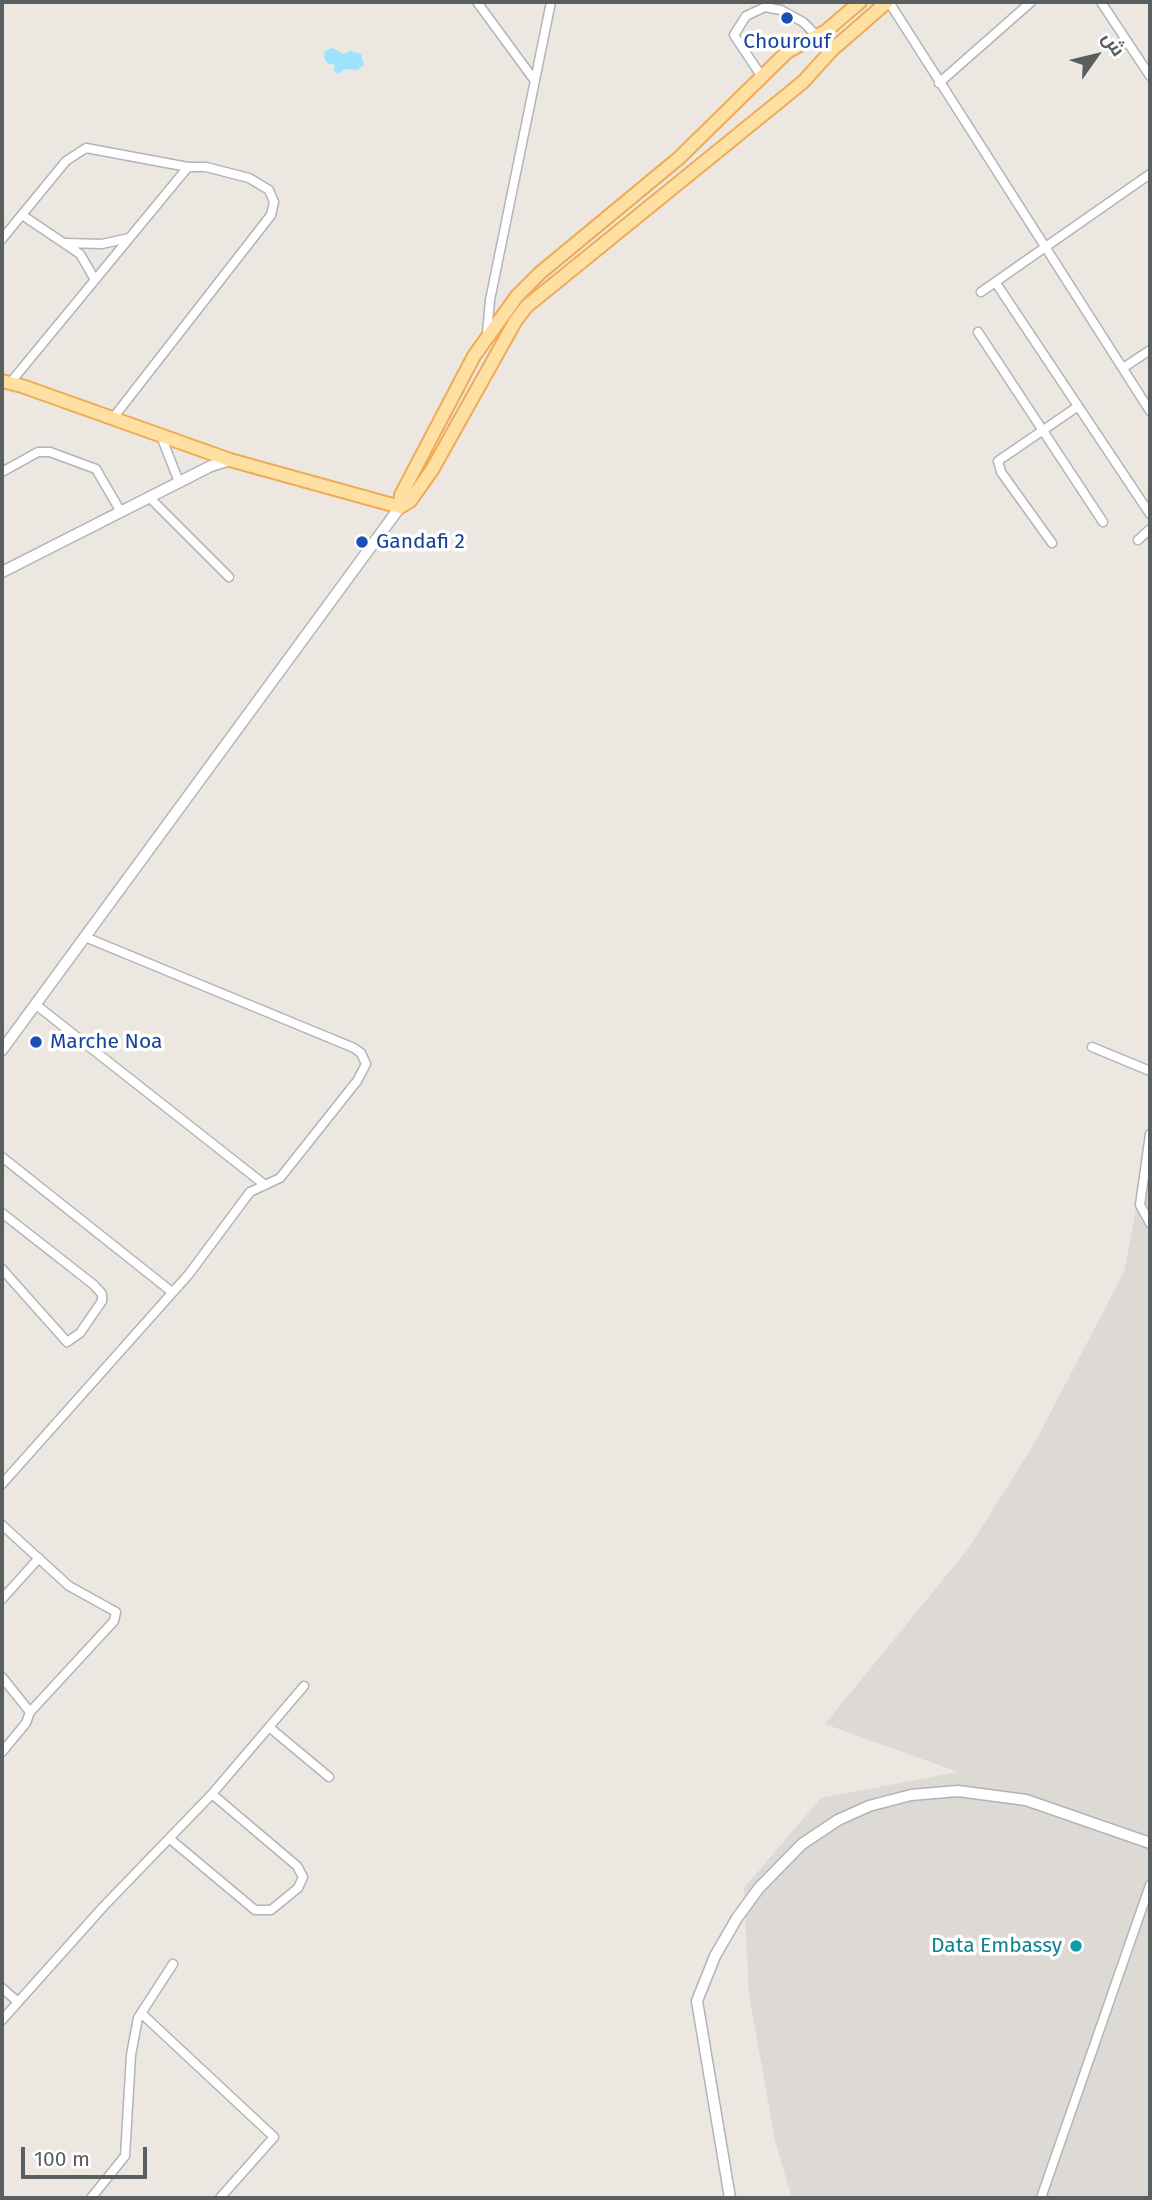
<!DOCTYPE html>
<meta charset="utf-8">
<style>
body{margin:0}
#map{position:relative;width:1152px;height:2200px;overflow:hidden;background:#ece7e0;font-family:"Fira Sans",Cairo,sans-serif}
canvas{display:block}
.frame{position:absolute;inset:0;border:4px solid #595e61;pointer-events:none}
.north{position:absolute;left:1061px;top:21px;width:70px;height:70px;-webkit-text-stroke:5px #fff;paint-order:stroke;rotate:56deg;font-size:19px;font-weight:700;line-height:28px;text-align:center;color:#595e61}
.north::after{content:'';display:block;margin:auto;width:24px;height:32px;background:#595e61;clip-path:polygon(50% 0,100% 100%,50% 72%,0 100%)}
.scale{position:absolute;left:21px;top:2147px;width:126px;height:32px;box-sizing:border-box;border:4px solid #595e61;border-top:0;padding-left:9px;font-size:21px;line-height:24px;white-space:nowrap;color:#595e61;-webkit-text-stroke:5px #fff;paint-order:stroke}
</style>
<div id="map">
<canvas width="1152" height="2200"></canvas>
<div class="frame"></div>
<div class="north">ش</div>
<div class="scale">100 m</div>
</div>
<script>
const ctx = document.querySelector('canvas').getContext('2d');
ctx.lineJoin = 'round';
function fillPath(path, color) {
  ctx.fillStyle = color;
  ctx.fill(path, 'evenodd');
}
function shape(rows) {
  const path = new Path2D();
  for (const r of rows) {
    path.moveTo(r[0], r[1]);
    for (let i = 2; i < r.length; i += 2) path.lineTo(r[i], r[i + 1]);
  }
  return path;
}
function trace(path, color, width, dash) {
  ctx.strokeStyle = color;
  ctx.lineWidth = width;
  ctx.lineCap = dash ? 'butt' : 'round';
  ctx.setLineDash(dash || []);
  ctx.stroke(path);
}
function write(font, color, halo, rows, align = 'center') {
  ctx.font = font + ' "Fira Sans",sans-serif';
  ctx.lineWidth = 7;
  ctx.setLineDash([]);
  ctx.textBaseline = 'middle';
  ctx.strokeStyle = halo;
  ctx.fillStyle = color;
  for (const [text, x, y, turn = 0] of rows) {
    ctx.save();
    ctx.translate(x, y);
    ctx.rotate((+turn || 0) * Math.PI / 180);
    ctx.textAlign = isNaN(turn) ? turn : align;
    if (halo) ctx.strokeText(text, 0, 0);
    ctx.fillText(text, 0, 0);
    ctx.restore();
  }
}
fillPath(shape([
 [1150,1138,1150,2198,792,2198,775,2141,749,1994,744,1888,821,1798,958,1772,825,1724,968,1549,1033,1446,1124,1272]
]), '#ddd9d5');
fillPath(shape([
 [332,48,344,54,351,51,361,54,364,65,357,70,345,69,338,74,334,71,335,65,327,63,324,58,325,51]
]), '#9ee3fe');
const minor = shape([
 [477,2,535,81],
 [889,2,1150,411],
 [1101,2,1150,76],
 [762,77,734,35,746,16,765,7,781,10,803,22,816,35],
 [939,83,1031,2],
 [22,215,80,254,94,278],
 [2,239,66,161,86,148,188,167,206,167,249,178,269,190,274,202,271,215,113,418],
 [66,243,102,244,129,238],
 [996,283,1150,514],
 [981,292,1150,174],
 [978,332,1103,522],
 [487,333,490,300,551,2],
 [1123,368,1150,350],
 [10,383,188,167],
 [161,436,179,482],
 [2,472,38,452,50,452,96,469,121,512],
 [149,497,229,577],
 [1138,540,1150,529],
 [1052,543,1001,472,998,461,1077,407],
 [35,1004,265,1185],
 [1092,1047,1150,1071],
 [1150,1134,1140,1205,1150,1223],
 [2,1157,172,1292],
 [2,1213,94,1285,102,1294,102,1301,80,1333,67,1342,2,1269],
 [2,1484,189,1274,250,1192,280,1178,357,1081,366,1064,361,1053,354,1048,85,937],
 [2,1525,69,1586,116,1612,114,1621,30,1712],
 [2,1599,39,1558],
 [2,1677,30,1712,26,1723,2,1752],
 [269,1727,329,1777],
 [170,1839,255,1910,271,1910,298,1888,303,1877,297,1866,212,1794],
 [2,1988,18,2002],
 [141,2013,274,2137,220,2198],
 [2,2020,103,1907,212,1794,304,1686],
 [91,2198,125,2156,131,2055,138,2018,173,1964],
 [1041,2198,1150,1885]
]);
const tertiary = shape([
 [2,572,211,466,230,460],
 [2,1050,400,507],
 [730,2198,697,2001,715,1956,737,1918,759,1888,802,1844,838,1820,869,1806,911,1795,958,1791,1026,1800,1150,1843]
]);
const primary = shape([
 [2,381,22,386,230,460,400,507,410,501,432,470,516,320,527,306,803,82,832,50,887,2],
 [400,507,401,495,474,356,517,296,540,273,679,158,787,52,826,31,860,2]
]);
trace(minor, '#b1b4b8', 11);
trace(tertiary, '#b1b4b8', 13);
trace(primary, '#efab56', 16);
trace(minor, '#fff', 8);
trace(tertiary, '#fff', 10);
trace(primary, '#fee0a3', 12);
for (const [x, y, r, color] of [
 [787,18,7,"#1a4fb4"],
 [362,542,7,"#1a4fb4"],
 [36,1042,7,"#1a4fb4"],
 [1076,1946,7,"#0f9aa8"]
]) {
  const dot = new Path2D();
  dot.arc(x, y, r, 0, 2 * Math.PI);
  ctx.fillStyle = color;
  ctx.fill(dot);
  trace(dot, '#fff', 2.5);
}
write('21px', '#164399', '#fff', [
 ["Chourouf",787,42,"center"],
 ["Gandafi 2",376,542],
 ["Marche Noa",50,1042]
], 'left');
write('21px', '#0d838f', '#fff', [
 ["Data Embassy",1062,1946]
], 'right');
</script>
